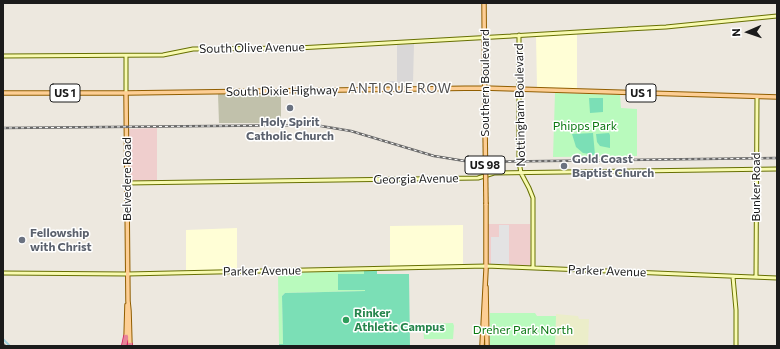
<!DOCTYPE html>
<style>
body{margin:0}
#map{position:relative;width:780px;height:349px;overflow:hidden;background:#ede8df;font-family:Commissioner,sans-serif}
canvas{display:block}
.frame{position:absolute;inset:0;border:4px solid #1b1b1b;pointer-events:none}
.north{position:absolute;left:728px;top:12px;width:40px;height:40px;-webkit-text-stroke:3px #fff;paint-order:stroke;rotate:268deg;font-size:11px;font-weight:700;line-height:16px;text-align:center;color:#1b1b1b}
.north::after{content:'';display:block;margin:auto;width:14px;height:18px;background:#1b1b1b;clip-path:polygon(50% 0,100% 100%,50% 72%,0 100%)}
</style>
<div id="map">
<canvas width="780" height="349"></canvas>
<div class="frame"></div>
<div class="north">N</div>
</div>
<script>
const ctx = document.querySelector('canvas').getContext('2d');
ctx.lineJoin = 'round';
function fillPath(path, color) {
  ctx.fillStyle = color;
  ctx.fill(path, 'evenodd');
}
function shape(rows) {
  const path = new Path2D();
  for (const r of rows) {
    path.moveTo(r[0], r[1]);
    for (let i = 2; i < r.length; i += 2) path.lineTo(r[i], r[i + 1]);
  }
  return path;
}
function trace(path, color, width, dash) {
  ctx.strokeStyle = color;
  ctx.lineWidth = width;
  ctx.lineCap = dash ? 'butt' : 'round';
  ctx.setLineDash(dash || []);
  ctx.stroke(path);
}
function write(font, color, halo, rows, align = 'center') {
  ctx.font = font + ' Commissioner,sans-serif';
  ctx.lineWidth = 3;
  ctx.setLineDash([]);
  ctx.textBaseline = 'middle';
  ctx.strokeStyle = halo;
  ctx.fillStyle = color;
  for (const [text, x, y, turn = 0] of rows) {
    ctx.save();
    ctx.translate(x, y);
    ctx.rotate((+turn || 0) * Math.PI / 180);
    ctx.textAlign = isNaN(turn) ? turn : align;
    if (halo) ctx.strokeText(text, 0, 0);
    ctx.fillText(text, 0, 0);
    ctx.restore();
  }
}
fillPath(shape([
 [414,44,413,83,387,83,387,81,397,81,397,45]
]), '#d9d7d7');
fillPath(shape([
 [157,128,157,181,129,181,129,129],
 [488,224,530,224,531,266,489,264]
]), '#efcecd');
fillPath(shape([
 [577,34,577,89,537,87,536,36],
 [463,225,463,264,390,266,390,226],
 [237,228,237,270,186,271,186,230]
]), '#fffed6');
fillPath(shape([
 [281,93,281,123,219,123,218,94]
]), '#c1c1ab');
fillPath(shape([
 [556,314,578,316,579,319,589,319,588,346,555,346]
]), '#ebedc9');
fillPath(shape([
 [555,93,620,95,621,108,637,109,637,156,553,157],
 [364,271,365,291,285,293,282,296,283,344,279,344,278,274,279,273],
 [490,313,535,313,537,316,556,316,555,346,490,346],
 [453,323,454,326,453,339,424,339,423,324]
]), '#b9fabd');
fillPath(shape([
 [589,98,603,98,603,112,590,113],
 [593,133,595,155,583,153,576,147,572,134],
 [609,133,610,135,610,148,600,146,597,142,596,134],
 [364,271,377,271,377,274,409,274,410,346,279,346,279,344,283,344,282,296,285,293,365,291,365,290,338,290,338,274,364,274]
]), '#7bdfb6');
fillPath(shape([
 [499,225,509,225,509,265,491,264,491,237,499,237]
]), '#e3e3e3');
trace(shape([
 [3,339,10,346]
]), '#9ecfdc', 2);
const secondary = shape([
 [628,29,666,27,777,16],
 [519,35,519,162,521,173,529,188,533,198,533,268],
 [511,36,629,29],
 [3,56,163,55,193,49,298,48,512,36],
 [126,56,126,93],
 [127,183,478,178,494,173,777,169],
 [3,273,127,274,486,266,777,278],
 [733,277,736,310,736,346],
 [756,277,757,97]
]);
const primary = shape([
 [484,3,485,125],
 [3,93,126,93,483,88,777,97],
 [126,93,128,301,129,311,130,346],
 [486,287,487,346],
 [126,339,127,305],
 [482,346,486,270,486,204]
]);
const highway = shape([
 [130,345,130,346],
 [124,346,126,337]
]);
trace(secondary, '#677003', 5);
trace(primary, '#915e00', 5.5);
trace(highway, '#d72062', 6);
trace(secondary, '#f8fab0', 3);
trace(primary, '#fdce94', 3.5);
trace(highway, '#e78498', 4.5);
const rail = shape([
 [3,128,315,125,351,131,434,156,471,162,777,158],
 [3,344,5,346]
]);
trace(rail, '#696969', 2.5);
trace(rail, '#fff', 1, [3]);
const primaryBridge = shape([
 [485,125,486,204]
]);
trace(primaryBridge, '#915e00', 5.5, []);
trace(primaryBridge, '#fdce94', 3.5);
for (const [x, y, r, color] of [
 [290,108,4,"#6b7280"],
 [564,166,4,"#6b7280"],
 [22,240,4,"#6b7280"],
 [346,320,4,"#2e9e5b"]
]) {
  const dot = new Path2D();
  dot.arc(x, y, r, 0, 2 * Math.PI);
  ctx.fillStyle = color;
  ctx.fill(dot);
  trace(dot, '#fff', 1.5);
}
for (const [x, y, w] of [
 [65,93,30],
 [641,93,30],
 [485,165,40]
]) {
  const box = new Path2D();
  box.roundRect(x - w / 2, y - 9, w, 18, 3);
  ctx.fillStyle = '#fff';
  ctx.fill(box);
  trace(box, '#1b1b1b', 1);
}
write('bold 11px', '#1b1b1b', null, [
 ["US 1",65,93],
 ["US 1",641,93],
 ["US 98",485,165]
]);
write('12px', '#1b1b1b', '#fff', [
 ["South Olive Avenue",252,48,-1],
 ["Southern Boulevard",485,83,-90],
 ["South Dixie Highway",282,91,-1],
 ["Nottingham Boulevard",520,105,-91],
 ["Belvedere Road",127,179,-90],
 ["Georgia Avenue",416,179,-1],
 ["Bunker Road",756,187,-90],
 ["Parker Avenue",262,271,-1],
 ["Parker Avenue",607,271,2]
]);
write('bold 12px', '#5b616d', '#fff', [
 ["Holy Spirit",290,122,"center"],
 ["Catholic Church",290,136,"center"],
 ["Gold Coast",572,159],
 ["Baptist Church",572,173],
 ["Fellowship",30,233],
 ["with Christ",30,247]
], 'left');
write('12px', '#097810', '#fff', [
 ["Phipps Park",585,126],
 ["Dreher Park North",523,330]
]);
write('bold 12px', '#27864d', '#fff', [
 ["Rinker",354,313],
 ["Athletic Campus",354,327]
], 'left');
ctx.letterSpacing = '1px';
write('13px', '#4e4e4e', '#fff', [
 ["ANTIQUE ROW",400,89]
]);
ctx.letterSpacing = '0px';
</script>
